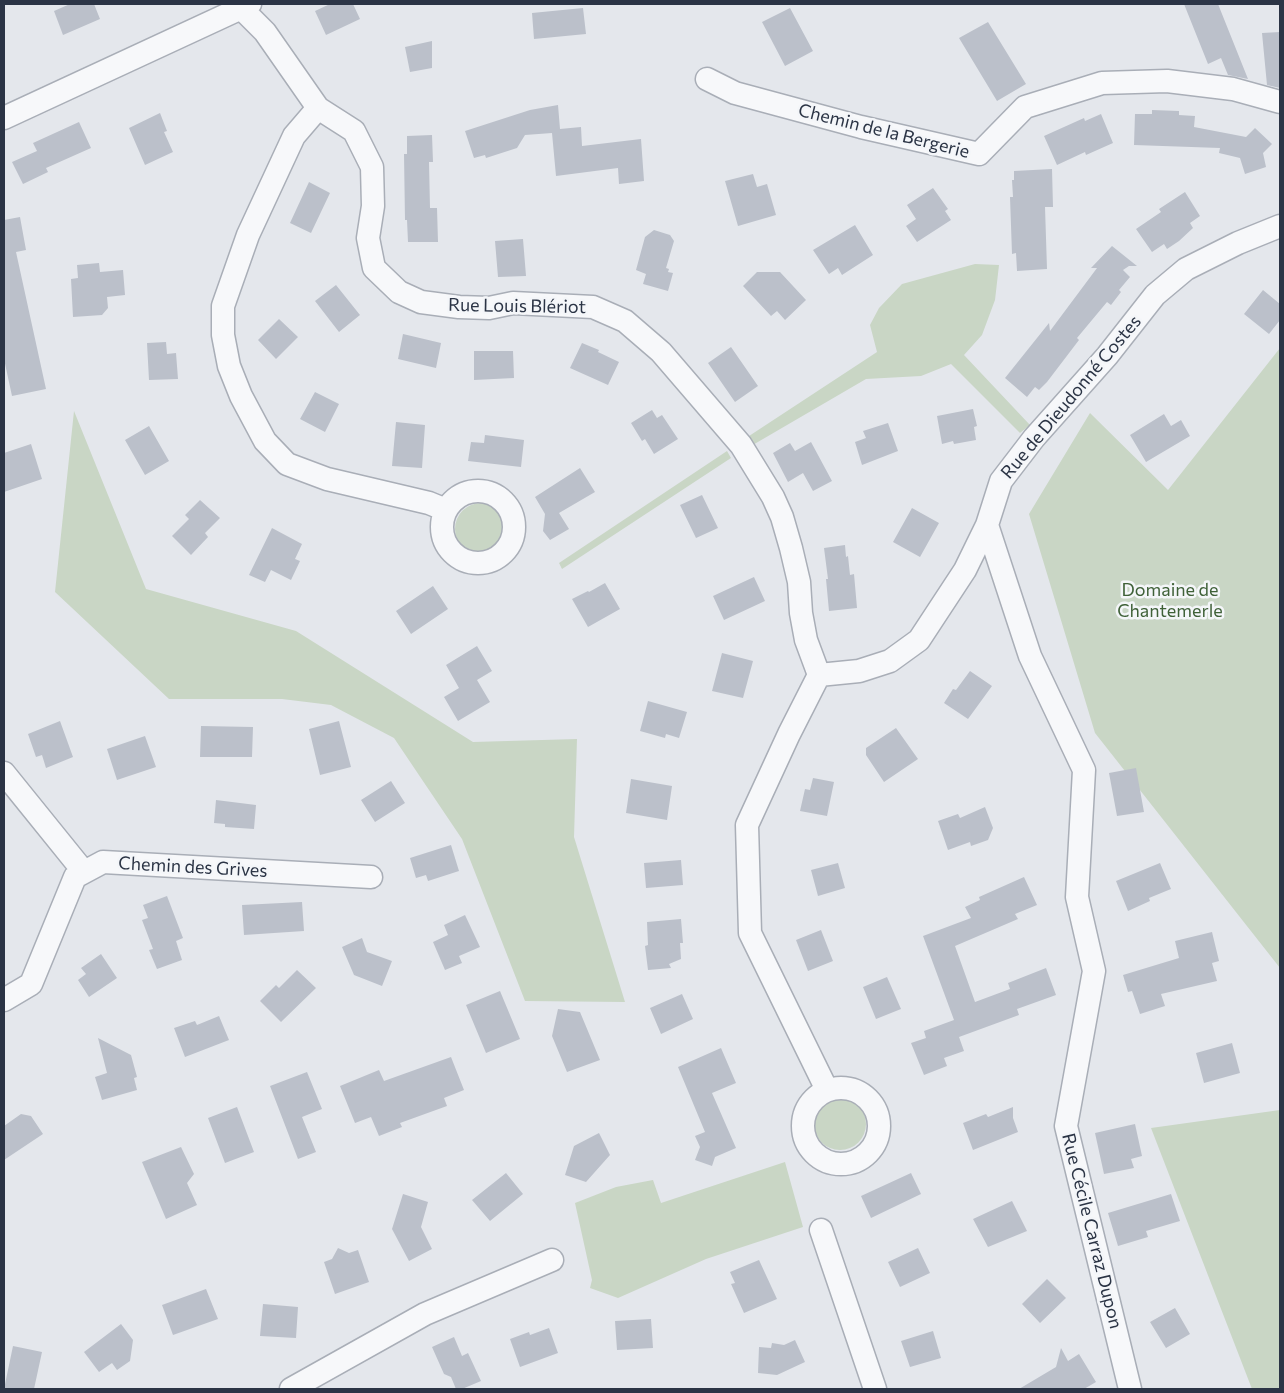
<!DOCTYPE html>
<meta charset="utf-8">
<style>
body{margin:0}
#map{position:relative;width:1284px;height:1393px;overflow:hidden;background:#e4e7ec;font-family:Commissioner,sans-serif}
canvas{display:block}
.frame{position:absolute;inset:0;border:5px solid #2b3445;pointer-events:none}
</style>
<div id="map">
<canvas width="1284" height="1393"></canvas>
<div class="frame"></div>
</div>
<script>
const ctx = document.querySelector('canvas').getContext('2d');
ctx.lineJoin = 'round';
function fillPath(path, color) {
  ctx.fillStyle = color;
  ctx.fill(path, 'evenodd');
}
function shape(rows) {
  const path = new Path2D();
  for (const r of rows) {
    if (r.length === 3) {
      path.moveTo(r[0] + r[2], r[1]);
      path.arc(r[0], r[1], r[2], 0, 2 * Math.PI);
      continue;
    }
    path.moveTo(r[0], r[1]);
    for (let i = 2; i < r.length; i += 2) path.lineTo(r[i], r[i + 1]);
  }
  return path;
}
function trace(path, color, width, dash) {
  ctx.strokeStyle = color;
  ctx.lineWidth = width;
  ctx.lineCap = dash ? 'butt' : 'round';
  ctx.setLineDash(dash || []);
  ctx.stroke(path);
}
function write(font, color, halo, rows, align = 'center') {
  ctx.font = font + ' Commissioner,sans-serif';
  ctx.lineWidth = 5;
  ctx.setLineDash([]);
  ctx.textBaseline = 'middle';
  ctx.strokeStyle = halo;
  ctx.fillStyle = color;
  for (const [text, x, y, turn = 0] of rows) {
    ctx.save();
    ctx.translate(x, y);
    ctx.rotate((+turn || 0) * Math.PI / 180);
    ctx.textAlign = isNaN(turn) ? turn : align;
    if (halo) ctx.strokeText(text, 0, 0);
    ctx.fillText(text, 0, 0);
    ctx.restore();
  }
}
fillPath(shape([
 [975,264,999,265,995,300,982,335,964,355,1030,425,1020,433,951,364,921,376,866,379,751,446,746,438,877,352,870,325,879,308,902,284],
 [1280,348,1280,968,1095,733,1029,514,1090,413,1168,490],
 [74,411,146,589,296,631,473,742,577,739,574,837,625,1002,525,1001,462,839,394,738,331,705,282,699,169,699,55,592],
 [727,451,731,458,562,569,559,563],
 [481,529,26],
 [840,1124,26],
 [1280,1110,1280,1389,1252,1389,1151,1128],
 [785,1162,803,1227,706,1259,618,1298,590,1288,592,1280,575,1203,616,1187,653,1180,661,1203]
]), '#c9d6c5');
fillPath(shape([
 [70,4,94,4,100,19,63,35,54,11],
 [330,4,353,4,360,19,326,35,315,11],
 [1184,4,1218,4,1248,79,1228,75,1221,58,1208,64],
 [583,8,586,34,534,39,532,13],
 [790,8,813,51,785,66,762,22],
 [988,22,1026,84,997,101,959,38],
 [1280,32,1280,88,1267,85,1262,33],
 [432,41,432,68,410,72,405,47],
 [558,105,560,129,581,127,582,146,641,139,644,181,619,184,618,168,556,176,552,133,525,135,517,148,486,158,485,155,474,158,465,131,530,110],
 [1152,110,1179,111,1179,115,1195,116,1194,127,1246,137,1255,128,1272,144,1263,153,1266,167,1245,174,1240,158,1219,153,1220,148,1134,145,1135,114,1152,114],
 [160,113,167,131,164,132,173,152,145,165,129,128],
 [1101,114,1113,143,1086,155,1085,152,1057,165,1044,136,1084,118,1085,121],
 [79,122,91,148,46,168,48,172,23,184,12,162,37,151,33,143],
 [432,135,433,162,429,162,430,208,437,208,438,242,408,242,407,220,405,220,404,154,407,154,407,136],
 [1052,169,1053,207,1045,207,1047,269,1017,271,1016,253,1012,254,1010,197,1013,197,1012,180,1014,180,1014,171],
 [753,174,757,187,767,184,776,215,738,226,725,181],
 [309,182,330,193,311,233,290,223],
 [933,188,948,209,945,211,951,220,917,242,906,226,916,219,907,205],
 [1185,192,1200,216,1190,223,1193,228,1179,241,1167,249,1164,244,1152,252,1136,229,1161,212,1159,209],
 [20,217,26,250,16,252,46,389,12,396,4,359,4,220],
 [855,225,873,255,842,275,838,268,829,274,813,250],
 [654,230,670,235,674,241,666,268,669,269,668,272,673,273,668,291,643,284,646,274,636,270,645,237],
 [523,239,526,276,498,277,495,241],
 [1112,246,1137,266,1129,266,1123,270,1130,277,1119,290,1121,292,1111,305,1107,302,1077,338,1079,340,1047,382,1039,390,1035,387,1027,397,1005,378,1049,323,1050,331,1097,268,1091,268],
 [99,263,100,272,123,270,125,295,107,297,108,308,102,315,73,317,71,279,78,278,77,265],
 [757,272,780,272,806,300,785,320,777,311,771,316,743,286],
 [336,285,360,315,339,332,315,301],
 [1263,290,1280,304,1280,320,1269,334,1244,314],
 [279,319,298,337,276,359,258,340],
 [403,334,441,343,436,368,398,359],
 [166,342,167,354,176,353,178,379,149,380,147,343],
 [582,343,599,350,598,352,619,362,608,385,570,368],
 [731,347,758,386,735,402,708,363],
 [474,351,513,351,514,378,474,380],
 [315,392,339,404,325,432,300,419],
 [973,409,977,426,974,427,976,440,954,444,953,441,942,444,937,416],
 [652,410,657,418,662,415,678,439,654,454,645,439,642,441,631,423],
 [1164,414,1171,426,1181,420,1190,436,1146,462,1130,435],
 [396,422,425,425,422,468,392,466],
 [888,423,898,451,862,465,855,442,866,438,863,431],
 [149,426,169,461,145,475,125,440],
 [485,435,524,440,521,467,468,461,471,442,484,443],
 [811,442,832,481,813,491,803,473,788,482,773,453,790,443,795,451],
 [31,444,42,479,4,492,4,453],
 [580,468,595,492,559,513,569,529,550,540,543,531,545,514,535,497],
 [702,495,718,528,696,538,680,505],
 [200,500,220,518,205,533,208,537,191,555,172,536,189,519,185,515],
 [912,508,939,523,920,557,893,542],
 [272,528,302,544,295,559,300,561,291,580,271,570,265,582,249,575],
 [845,545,846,557,848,556,850,575,854,574,857,608,829,611,826,579,828,579,824,548],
 [754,577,765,601,724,620,713,596],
 [605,583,620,609,588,627,572,599,588,591,589,592],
 [433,586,448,609,411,634,396,611],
 [477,646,492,671,477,680,490,702,458,721,444,697,459,688,446,665],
 [722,653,753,661,743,698,712,691],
 [970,671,992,686,968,719,944,703,953,689,956,690],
 [648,701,687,712,679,738,666,734,665,738,640,731],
 [60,721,73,757,46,768,42,755,36,757,28,734],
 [339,721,351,767,320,775,309,729],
 [201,726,253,727,252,757,200,757],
 [896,728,918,759,884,782,866,755,866,748],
 [145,736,156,767,117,780,107,749],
 [1136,768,1144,812,1117,816,1109,773],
 [813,778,834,782,827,816,800,811,805,789,810,790],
 [631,779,672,786,667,820,626,813],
 [391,781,405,803,375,822,361,800],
 [216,800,256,805,254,829,225,827,225,824,214,823],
 [985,807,993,828,988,840,971,846,970,842,948,850,938,821,958,814,960,818],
 [451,845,459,871,428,881,426,875,416,878,410,858],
 [681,860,683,885,646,888,644,863],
 [838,863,845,888,818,896,811,870],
 [1160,863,1171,889,1149,898,1150,901,1128,911,1116,881],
 [1024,877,1037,905,1015,914,1018,919,955,946,975,1002,1010,989,1008,983,1046,968,1056,995,1017,1009,1019,1015,959,1037,964,1051,944,1058,947,1066,924,1075,911,1043,926,1038,924,1031,954,1020,923,936,971,918,965,907,980,900,979,897],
 [167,896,183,938,176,941,182,960,157,969,149,950,153,949,142,920,148,918,143,905],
 [302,902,304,931,244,935,242,905],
 [465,915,480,947,459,956,462,963,445,970,433,942,448,935,444,925],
 [681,919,683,943,680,943,681,959,669,964,671,968,648,970,645,946,648,945,647,922],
 [821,930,833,961,808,971,796,940],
 [1212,932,1219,961,1212,963,1217,981,1161,994,1165,1006,1140,1014,1132,991,1128,992,1123,975,1179,958,1175,941],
 [362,938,367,952,392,961,382,986,354,975,342,947],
 [101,954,117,978,89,997,78,980,86,974,81,968],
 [297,970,316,988,281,1022,260,1001,276,985,279,988],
 [887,977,901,1009,876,1019,863,987],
 [500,991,520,1039,486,1053,466,1005],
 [682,994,693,1019,661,1034,650,1008],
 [558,1009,580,1012,600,1060,567,1072,552,1036],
 [219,1016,229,1040,185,1057,174,1028,195,1021,197,1025],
 [98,1038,131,1055,137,1077,134,1078,137,1090,102,1100,95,1077,107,1073],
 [1232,1043,1240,1073,1204,1083,1196,1053],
 [721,1048,736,1083,712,1093,736,1148,715,1157,712,1166,695,1160,700,1147,695,1136,705,1132,678,1067],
 [451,1057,464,1090,444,1098,447,1106,400,1123,402,1127,379,1136,371,1117,355,1123,340,1086,379,1070,384,1081],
 [307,1072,322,1109,302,1117,316,1152,298,1159,270,1086],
 [237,1107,254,1152,225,1163,208,1118],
 [1013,1107,1013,1118,1018,1132,973,1150,963,1123,986,1114,988,1117],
 [21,1114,31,1116,43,1134,4,1160,4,1126],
 [1135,1124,1142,1156,1131,1159,1134,1168,1104,1174,1095,1133],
 [599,1133,610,1155,586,1182,565,1175,574,1146],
 [181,1147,194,1174,187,1183,197,1205,166,1219,142,1162],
 [506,1173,523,1194,490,1221,472,1200],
 [911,1173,921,1194,871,1218,861,1196],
 [403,1194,428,1202,421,1227,432,1249,409,1261,392,1229],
 [1171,1194,1180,1221,1146,1231,1148,1237,1118,1246,1108,1213],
 [1012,1201,1027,1231,988,1247,973,1219],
 [338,1248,349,1253,358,1250,369,1282,335,1294,324,1262,332,1259],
 [918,1248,930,1273,900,1287,888,1262],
 [759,1260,777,1299,744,1313,731,1284,735,1283,730,1272],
 [1047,1279,1066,1298,1040,1323,1022,1304],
 [206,1289,218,1319,173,1335,162,1305],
 [263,1304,298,1307,296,1338,260,1336],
 [1175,1308,1190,1334,1166,1348,1150,1322],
 [651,1319,653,1348,617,1350,615,1321],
 [121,1324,133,1340,130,1361,117,1370,112,1363,99,1372,84,1352],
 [549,1328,558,1353,520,1367,510,1339,529,1332,530,1335],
 [933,1331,941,1358,910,1367,901,1341],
 [454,1337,462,1356,468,1353,481,1381,462,1389,456,1389,451,1377,444,1374,432,1347],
 [795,1340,805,1362,777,1375,758,1373,759,1347,771,1348,772,1343,784,1345],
 [13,1346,42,1352,34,1389,4,1389],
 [1061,1348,1068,1361,1079,1354,1096,1382,1084,1389,1019,1389,1056,1367]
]), '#bbc0ca');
const minor = shape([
 [241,8,265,32,318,108,354,131,372,167,373,206,368,238,374,268,399,292,421,302,459,307,489,308,513,303,593,307,625,321,661,352,741,445,773,497,782,517,791,548,799,582,801,613,806,640,819,675],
 [707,79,735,93,861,127,979,154,1025,107,1102,83,1167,81,1233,89,1280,102],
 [318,108,294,136,248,235,223,306,223,335,229,366,241,396,265,441,287,464,327,479,429,503,446,510],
 [4,118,250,4],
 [478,527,36],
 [987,525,1030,656,1084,770,1077,897,1094,971,1066,1126,1130,1389],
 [4,773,84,872],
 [4,1000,31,984,75,877,103,862,371,877],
 [841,1126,38],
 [827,1090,750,933,747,825,789,734,819,675,859,671,890,661,919,640,965,570,987,525,1001,481,1034,438,1107,356,1155,295,1186,269,1238,243,1280,226],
 [821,1230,875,1389],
 [291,1389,425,1314,552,1260]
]);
trace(minor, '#a9aeb7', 25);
trace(minor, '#f7f8fa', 22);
write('18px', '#2b3445', '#f4f6f9', [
 ["Chemin de la Bergerie",884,131,14],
 ["Rue Louis Blériot",517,306,1],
 ["Rue de Dieudonné Costes",1071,397,-50],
 ["Chemin des Grives",193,867,3],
 ["Rue Cécile Carraz Dupon",1092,1231,76]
]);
write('18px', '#3f6138', '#f4f6f9', [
 ["Domaine de",1170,590],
 ["Chantemerle",1170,611]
]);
</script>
